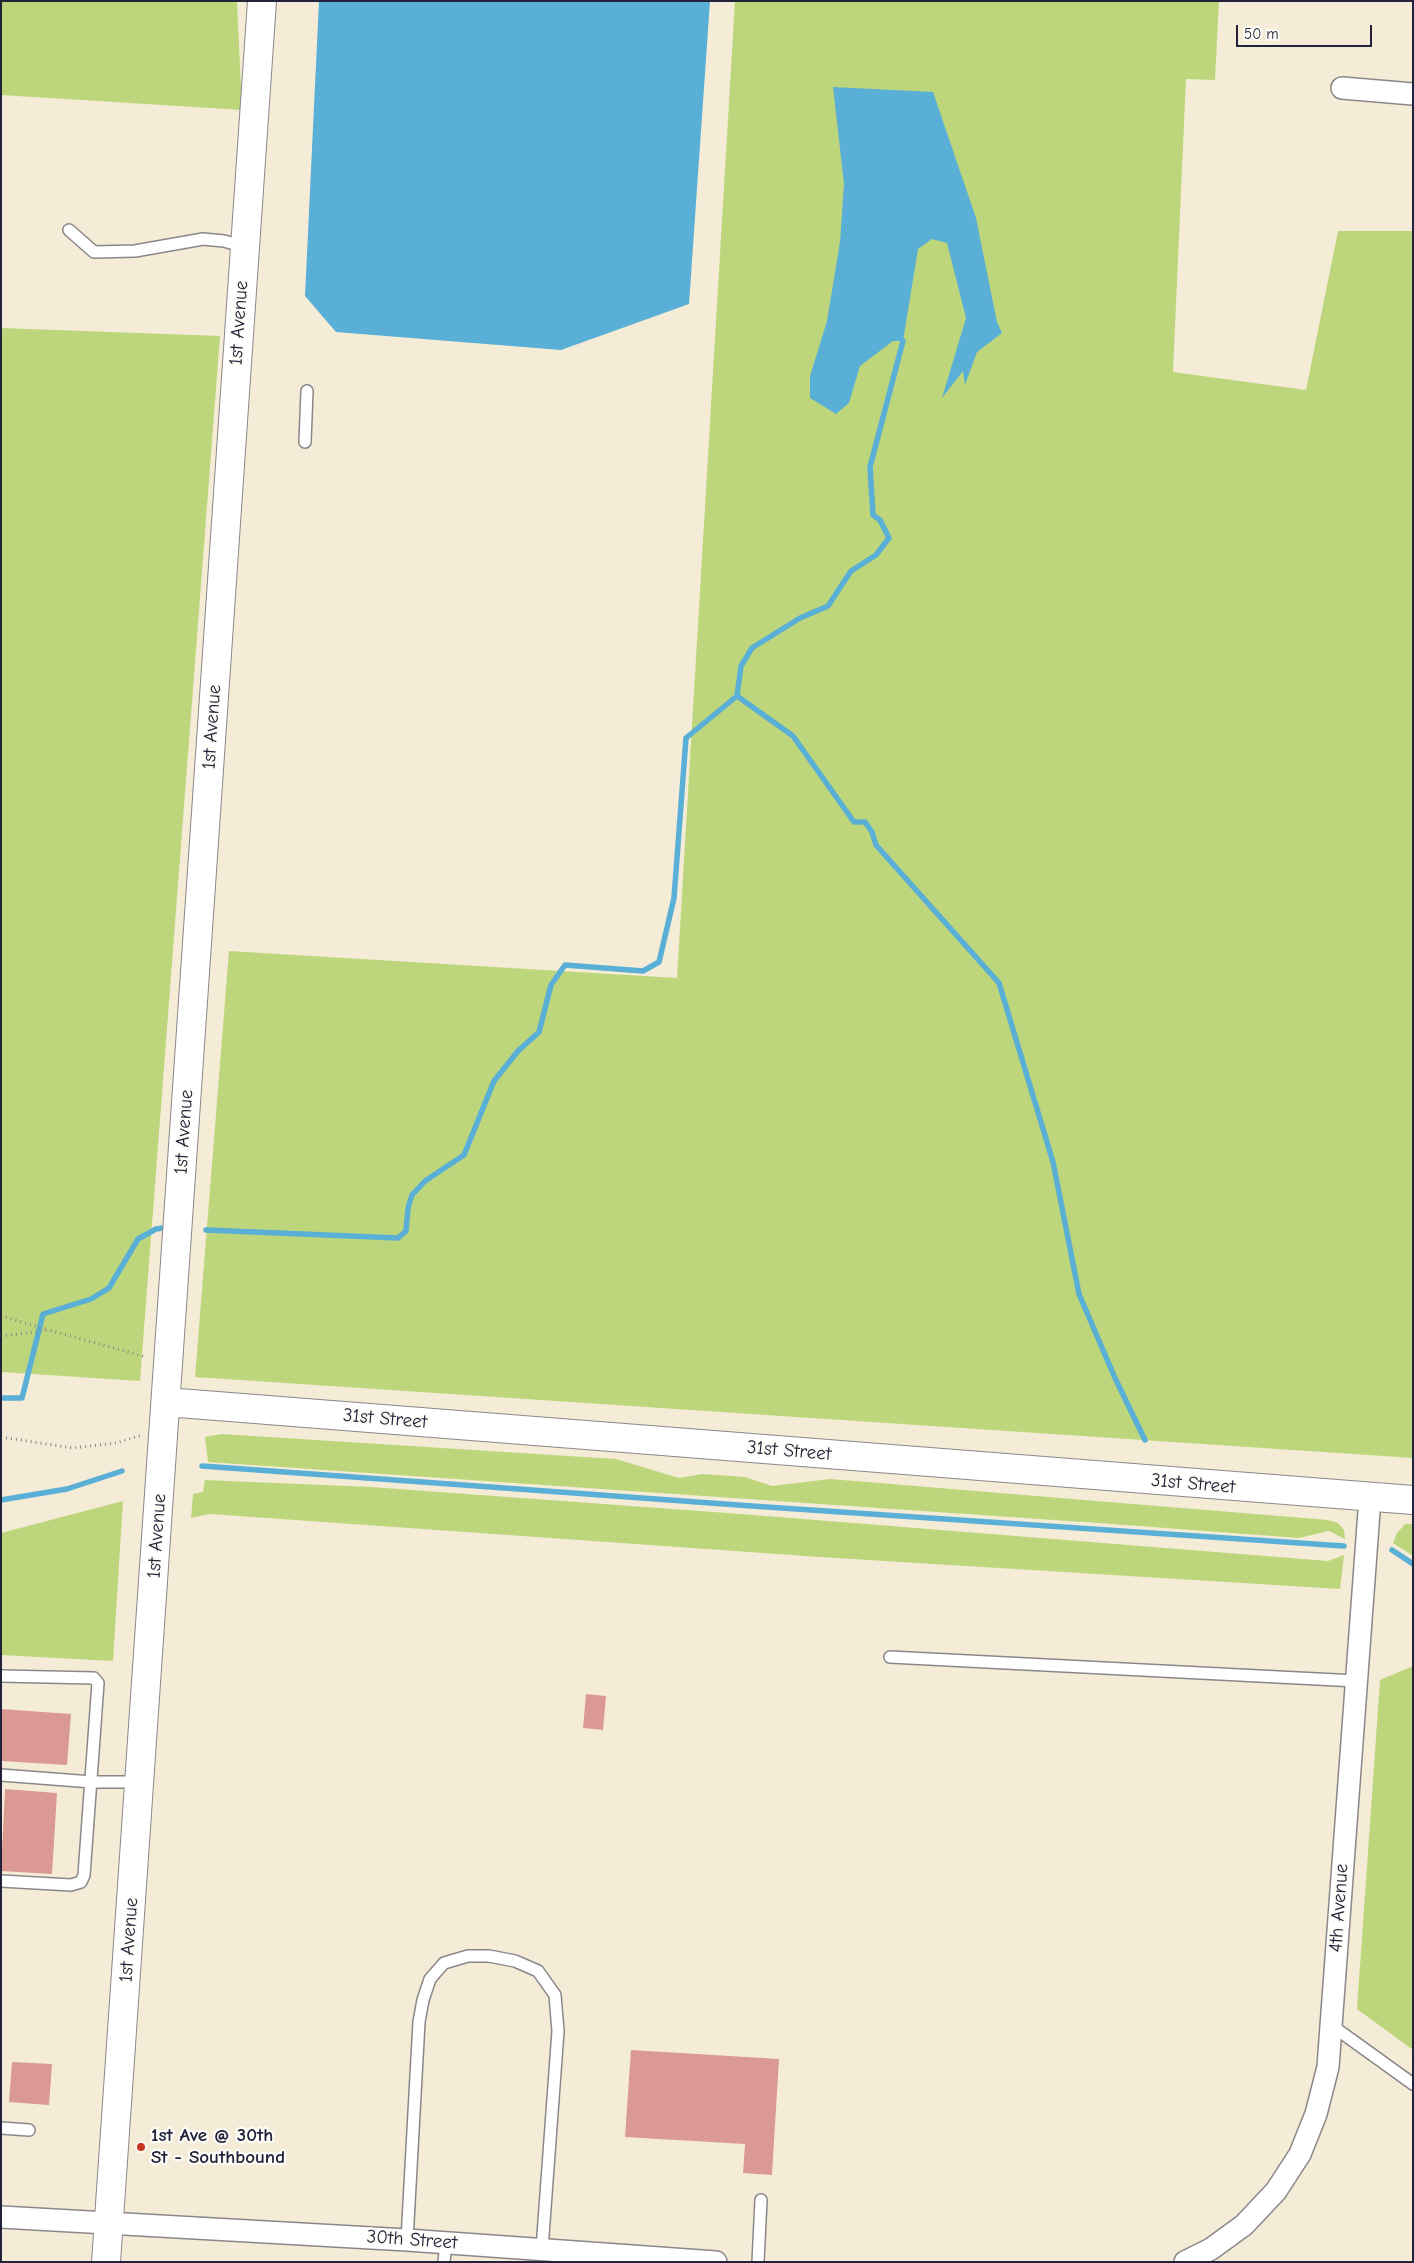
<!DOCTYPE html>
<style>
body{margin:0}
#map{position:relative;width:1414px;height:2263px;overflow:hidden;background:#f4ecd7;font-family:"Comic Neue",sans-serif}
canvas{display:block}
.frame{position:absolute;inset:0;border:2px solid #22223b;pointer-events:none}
.scale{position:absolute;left:1236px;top:25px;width:136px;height:22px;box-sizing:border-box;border:2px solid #22223b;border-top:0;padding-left:6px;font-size:15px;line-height:18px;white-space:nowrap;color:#22223b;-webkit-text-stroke:4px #fdfcf7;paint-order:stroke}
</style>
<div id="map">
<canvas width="1414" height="2263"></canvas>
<div class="frame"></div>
<div class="scale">50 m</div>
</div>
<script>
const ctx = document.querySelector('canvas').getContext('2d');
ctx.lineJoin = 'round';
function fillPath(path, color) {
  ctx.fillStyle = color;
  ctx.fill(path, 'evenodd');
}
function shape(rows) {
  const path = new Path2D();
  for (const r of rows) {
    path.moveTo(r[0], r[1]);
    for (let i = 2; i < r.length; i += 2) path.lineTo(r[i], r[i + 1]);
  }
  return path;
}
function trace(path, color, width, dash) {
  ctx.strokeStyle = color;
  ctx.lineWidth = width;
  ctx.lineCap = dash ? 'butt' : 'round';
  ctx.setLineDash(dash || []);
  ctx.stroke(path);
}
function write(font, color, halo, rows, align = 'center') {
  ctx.font = font + ' "Comic Neue",sans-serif';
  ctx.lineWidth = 4.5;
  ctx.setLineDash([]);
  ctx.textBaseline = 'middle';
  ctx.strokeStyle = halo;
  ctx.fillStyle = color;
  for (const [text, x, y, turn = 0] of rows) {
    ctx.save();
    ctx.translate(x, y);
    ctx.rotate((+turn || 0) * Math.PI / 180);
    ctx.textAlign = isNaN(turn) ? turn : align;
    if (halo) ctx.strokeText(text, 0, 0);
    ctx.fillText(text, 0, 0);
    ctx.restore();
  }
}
fillPath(shape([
 [1,1,237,1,242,110,1,95],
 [735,1,1219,1,1215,80,1186,79,1173,372,1306,390,1338,231,1413,231,1413,1458,195,1377,229,951,677,978],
 [1,328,220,336,140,1381,1,1372],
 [221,1434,616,1459,679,1478,702,1474,745,1477,772,1486,830,1479,1328,1520,1338,1523,1344,1530,1345,1539,1329,1531,1299,1538,1112,1524,208,1462,205,1437],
 [205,1480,371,1487,741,1514,1328,1561,1344,1555,1340,1589,820,1557,210,1514,191,1518,193,1494,203,1492],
 [123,1501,113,1661,1,1655,1,1533],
 [1405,1524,1413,1524,1413,1556,1393,1543,1397,1533],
 [1413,1666,1413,2050,1357,2009,1380,1680]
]), '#bed67b');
fillPath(shape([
 [319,1,710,1,689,304,561,350,336,332,305,296],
 [833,87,933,92,976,218,997,322,1002,333,977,352,965,385,963,371,942,398,966,318,947,243,932,239,918,249,903,341,893,341,860,366,849,403,836,414,810,398,810,376,827,321,840,242,844,184]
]), '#59afd5');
trace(shape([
 [737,696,741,666,752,648,800,618,828,606,851,571,876,555,889,538,880,520,873,515,870,467,903,341],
 [206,1230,398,1238,406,1231,408,1208,412,1195,425,1181,464,1155,494,1081,518,1051,539,1032,551,985,565,965,643,971,659,962,674,898,686,738,737,696,793,736,854,822,865,822,872,832,876,845,999,983,1053,1162,1079,1294,1115,1378,1145,1440],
 [1,1398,22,1398,43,1314,91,1299,109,1288,138,1239,156,1229,163,1228],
 [202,1466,752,1506,1344,1546],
 [1,1500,67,1489,122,1471],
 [1392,1550,1413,1564]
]), '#59afd5', 5.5);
fillPath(shape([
 [586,1694,606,1696,603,1730,583,1728],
 [1,1709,71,1714,67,1765,1,1761],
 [5,1789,57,1793,52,1874,1,1871],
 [631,2050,779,2059,772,2175,743,2173,745,2144,625,2137],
 [12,2062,52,2064,49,2105,9,2102]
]), '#db9993');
const lane = shape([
 [69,230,94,252,135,251,203,239,224,241,245,247],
 [305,442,307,391],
 [890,1657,1356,1681],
 [1,1676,94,1678,98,1683,84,1875,81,1882,71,1885,1,1881],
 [1,1775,92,1782,140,1782],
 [1331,2025,1413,2084],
 [1,2128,29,2130],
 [407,2240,419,2022,423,2000,430,1979,444,1963,468,1956,489,1956,515,1961,538,1971,555,1995,558,2031,542,2249],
 [444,2262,446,2242],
 [758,2262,761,2200]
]);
const street = shape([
 [1342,88,1413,94],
 [1,2217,407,2240,716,2262],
 [1185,2262,1211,2249,1244,2225,1276,2191,1300,2154,1316,2114,1328,2067,1370,1498]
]);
const secondary = shape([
 [166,1402,1413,1500],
 [106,2262,262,1]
]);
trace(lane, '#8b8789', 14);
trace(street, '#8b8789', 24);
trace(secondary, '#8b8789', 30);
trace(shape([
 [1,1316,46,1329],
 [1,1336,49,1330,146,1357],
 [1,1437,73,1448,116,1443,142,1435]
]), '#8b8789', 3, [1, 4]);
trace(lane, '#fff', 11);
trace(street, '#fff', 21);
trace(secondary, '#fff', 28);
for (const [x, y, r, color] of [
 [141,2147,5,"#c8321e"]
]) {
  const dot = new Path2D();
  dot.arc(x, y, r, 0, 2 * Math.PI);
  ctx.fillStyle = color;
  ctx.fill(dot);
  trace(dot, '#fdfcf7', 2);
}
write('19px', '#22223b', '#fdfcf7', [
 ["1st Avenue",239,323,-86],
 ["1st Avenue",212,727,-86],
 ["1st Avenue",184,1132,-86],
 ["31st Street",385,1419,5],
 ["31st Street",789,1451,5],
 ["31st Street",1193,1484,5],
 ["1st Avenue",157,1536,-86],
 ["4th Avenue",1339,1908,-86],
 ["1st Avenue",129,1940,-86],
 ["30th Street",412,2240,4]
]);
write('bold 19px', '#22223b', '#fdfcf7', [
 ["1st Ave @ 30th",151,2136],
 ["St - Southbound",151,2158]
], 'left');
</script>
